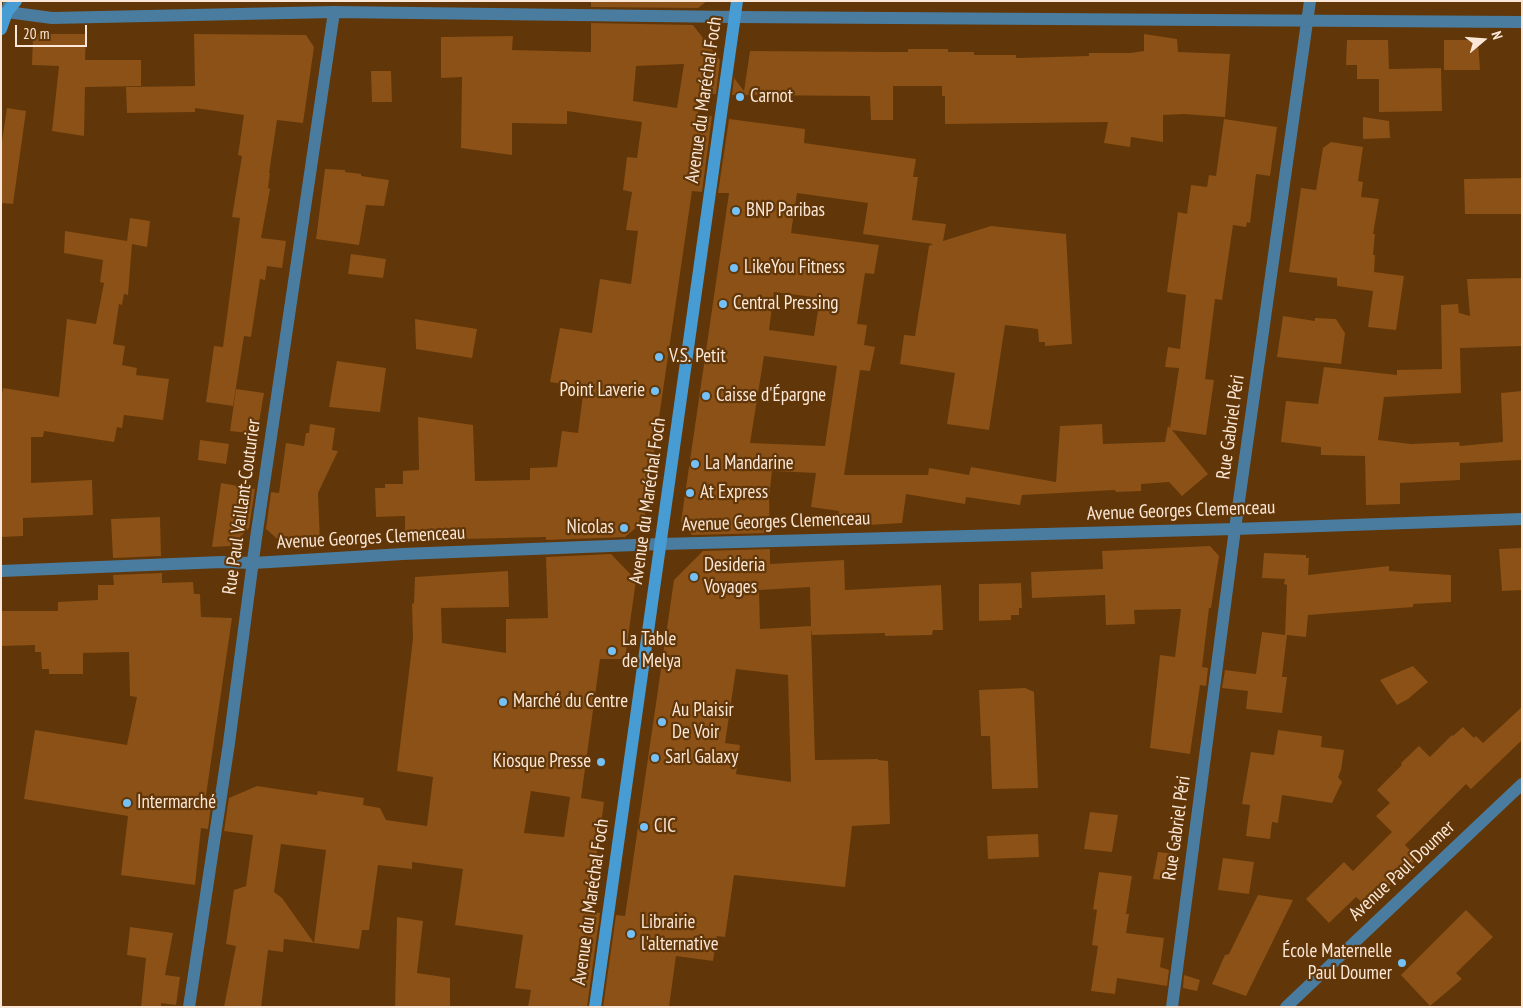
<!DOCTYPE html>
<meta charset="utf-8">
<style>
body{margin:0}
#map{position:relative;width:1523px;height:1008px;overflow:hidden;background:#613608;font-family:"PT Sans Narrow",sans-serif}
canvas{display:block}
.frame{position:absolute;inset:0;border:2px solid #fbe7d7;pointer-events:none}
.north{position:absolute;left:1458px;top:15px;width:50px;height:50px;-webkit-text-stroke:4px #613608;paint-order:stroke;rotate:72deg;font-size:14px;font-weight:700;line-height:20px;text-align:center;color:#fbe7d7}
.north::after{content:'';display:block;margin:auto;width:18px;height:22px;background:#fbe7d7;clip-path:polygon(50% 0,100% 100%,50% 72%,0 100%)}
.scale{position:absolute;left:15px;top:25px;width:72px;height:22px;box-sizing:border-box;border:2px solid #fbe7d7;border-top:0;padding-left:6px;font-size:15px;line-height:18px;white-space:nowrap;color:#fbe7d7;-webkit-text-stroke:4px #613608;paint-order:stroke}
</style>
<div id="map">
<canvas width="1523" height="1008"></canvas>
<div class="frame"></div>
<div class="north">N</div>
<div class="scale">20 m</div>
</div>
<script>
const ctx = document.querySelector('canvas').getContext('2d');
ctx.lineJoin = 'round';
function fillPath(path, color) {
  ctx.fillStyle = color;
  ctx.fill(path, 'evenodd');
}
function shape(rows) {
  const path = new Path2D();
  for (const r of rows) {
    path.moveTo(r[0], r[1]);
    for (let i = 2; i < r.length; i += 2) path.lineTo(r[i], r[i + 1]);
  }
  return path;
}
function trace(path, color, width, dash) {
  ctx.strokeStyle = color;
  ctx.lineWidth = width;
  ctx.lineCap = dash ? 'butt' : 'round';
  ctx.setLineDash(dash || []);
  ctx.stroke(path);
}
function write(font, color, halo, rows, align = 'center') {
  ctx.font = font + ' "PT Sans Narrow",sans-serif';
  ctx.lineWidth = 4.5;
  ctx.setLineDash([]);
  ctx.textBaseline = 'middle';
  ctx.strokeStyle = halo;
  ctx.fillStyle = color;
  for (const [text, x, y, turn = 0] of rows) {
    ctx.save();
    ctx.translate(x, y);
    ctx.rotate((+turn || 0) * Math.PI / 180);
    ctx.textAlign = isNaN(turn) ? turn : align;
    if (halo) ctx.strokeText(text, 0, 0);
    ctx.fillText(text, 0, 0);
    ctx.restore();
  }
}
fillPath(shape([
 [591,1,707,1,698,8,591,7],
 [591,23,693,25,720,60,716,94,699,94,698,114,712,116,702,192,692,191,644,521,625,537,546,540,546,537,422,540,421,534,405,534,405,516,376,517,375,488,385,488,385,484,403,484,403,471,419,470,418,417,473,425,475,481,530,480,530,468,557,467,562,431,578,433,584,387,550,382,560,328,592,333,600,279,631,284,638,231,626,230,632,192,623,190,627,157,637,158,642,122,567,111,567,124,512,123,512,155,461,148,462,77,441,78,441,37,513,36,512,50,591,52],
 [684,64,677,108,633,101,636,66],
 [33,34,86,34,85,60,141,60,141,86,85,87,84,136,52,131,59,66,32,65],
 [194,34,306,35,314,47,303,123,277,120,269,173,270,173,268,188,270,189,261,238,286,241,282,268,267,266,265,280,260,279,251,337,244,336,233,406,206,402,214,346,223,347,233,271,240,218,232,217,242,156,238,155,244,115,195,108,195,112,127,113,126,87,195,86],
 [1144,34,1177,39,1178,52,1230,54,1225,117,1184,114,1163,115,1163,142,1131,137,1130,147,1104,143,1108,122,945,124,945,96,942,96,942,86,893,86,893,120,871,120,870,96,732,95,734,78,744,91,750,51,894,52,908,52,908,49,948,49,948,52,974,52,974,55,1016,55,1016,58,1089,56,1089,53,1130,53,1144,51],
 [1347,40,1388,40,1389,69,1441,68,1442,111,1379,112,1379,79,1357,79,1357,65,1346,65],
 [1444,40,1478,40,1480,70,1444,70],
 [371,71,391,71,392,102,372,102],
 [7,108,26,111,13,204,1,203,1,148],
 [1363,117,1389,121,1390,138,1363,139],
 [729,119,805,129,804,143,916,159,913,177,918,177,912,220,946,224,943,241,991,226,1066,234,1072,344,1045,346,1045,342,1039,342,1038,329,1005,325,989,430,947,424,955,373,900,364,904,335,915,336,929,246,933,244,863,234,868,203,797,193,791,233,879,245,874,274,865,273,857,324,867,325,864,345,875,347,870,371,860,370,844,475,928,475,929,468,969,475,971,467,1056,482,1060,426,1102,424,1103,444,1165,442,1168,426,1170,428,1179,368,1165,367,1168,347,1180,349,1186,295,1167,292,1178,212,1187,214,1191,185,1207,187,1209,175,1216,176,1224,119,1277,127,1270,176,1256,174,1250,223,1247,222,1246,227,1233,225,1222,300,1215,299,1205,379,1214,380,1206,435,1172,430,1208,474,1182,496,1169,482,1141,484,1141,491,1116,492,1115,490,1022,495,1020,505,966,497,965,504,906,494,902,523,837,527,839,511,811,507,816,473,772,471,769,498,770,533,692,535,681,522,729,193,718,193],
 [774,292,820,298,814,336,769,330],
 [764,356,837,366,825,446,750,443],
 [1331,142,1363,147,1358,181,1363,182,1361,197,1379,199,1373,234,1375,234,1373,255,1375,255,1374,272,1404,276,1396,330,1368,327,1373,291,1337,286,1337,278,1289,272,1301,188,1316,190,1323,148],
 [325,169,345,170,345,172,361,174,361,176,389,180,384,206,366,205,359,245,316,239],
 [1522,178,1522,214,1465,214,1464,179],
 [130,218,150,221,147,247,132,244,128,295,124,294,122,305,119,304,113,344,125,346,122,365,137,368,136,375,169,379,163,420,124,415,122,428,117,427,114,442,44,431,43,437,31,437,31,483,92,480,93,515,23,518,23,536,1,537,1,400,3,388,59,397,67,319,96,324,104,283,100,282,103,260,64,253,65,231,127,241],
 [351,254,386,259,383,278,348,274],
 [1522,278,1522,346,1460,348,1461,393,1384,397,1378,440,1411,444,1459,442,1460,446,1503,442,1501,393,1522,391,1522,460,1460,463,1460,480,1400,483,1400,504,1366,505,1365,456,1321,455,1321,447,1281,442,1286,401,1318,404,1324,367,1397,375,1397,370,1442,369,1441,305,1458,304,1459,313,1470,316,1467,279],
 [1283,316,1315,321,1315,318,1336,319,1345,333,1341,364,1277,357],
 [415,319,477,329,472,358,416,349],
 [337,361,386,368,380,412,329,407],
 [236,389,264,393,257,434,230,431],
 [310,424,335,428,332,450,338,451,318,493,320,543,283,544,266,529,271,492,279,493,286,443,304,446,306,433,309,433],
 [200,440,229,444,226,464,198,460],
 [221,483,255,489,249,528,231,546,212,547],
 [160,517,161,556,113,558,111,519],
 [1210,546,1219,556,1211,608,1209,608,1202,667,1208,668,1206,686,1200,685,1190,754,1150,748,1160,655,1175,657,1181,609,1134,610,1135,624,1106,625,1105,595,1032,598,1031,572,1103,569,1102,551],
 [1522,548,1522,590,1502,591,1499,549],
 [770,549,770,564,844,560,845,590,941,585,943,630,933,630,932,635,885,636,885,633,812,635,811,629,815,760,878,759,878,760,888,761,890,824,852,826,845,887,734,875,725,937,717,936,713,961,676,956,669,1007,603,1007,616,915,625,916,674,580,703,551],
 [810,587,811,626,760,629,759,590],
 [736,669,788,675,791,782,736,774,740,745,725,743],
 [1264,553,1306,555,1306,558,1309,558,1308,575,1389,566,1389,571,1451,575,1451,602,1413,604,1413,607,1308,615,1306,637,1287,635,1282,677,1287,677,1282,713,1246,709,1248,691,1222,688,1225,670,1256,674,1262,632,1285,635,1287,585,1284,584,1285,579,1262,578],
 [611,554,636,580,625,659,600,659,581,798,604,802,589,911,600,913,587,1007,528,1007,531,990,515,988,523,935,455,925,463,869,412,862,412,869,378,865,369,930,362,930,359,949,284,939,283,952,268,950,261,1007,224,1007,236,946,226,944,234,890,246,886,253,835,224,831,229,798,257,786,317,795,318,791,364,798,363,805,380,808,386,820,427,826,433,777,397,771,413,639,412,604,414,603,415,577,508,571,509,607,441,608,442,643,506,653,506,619,548,618,546,557],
 [531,791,570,797,564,837,524,833],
 [281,844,326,850,314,943,282,898,274,892],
 [162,573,162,583,193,582,194,594,200,594,201,617,232,618,204,809,211,806,208,829,201,828,195,885,121,875,128,816,24,799,35,730,127,745,137,697,130,696,129,652,83,653,83,674,49,674,49,669,42,669,41,652,35,652,35,645,1,646,1,611,58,611,58,602,98,600,98,585,114,585,113,575],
 [1021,583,1022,608,1019,608,1019,615,1011,615,1011,620,979,621,979,584],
 [1413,666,1428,682,1408,699,1397,705,1380,680],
 [1025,688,1034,692,1038,788,992,789,990,736,981,736,979,690],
 [1522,707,1522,740,1471,789,1466,784,1405,845,1418,858,1367,907,1356,897,1329,923,1306,899,1344,862,1353,871,1392,832,1376,816,1390,803,1377,790,1402,765,1401,763,1419,746,1430,757,1452,735,1453,736,1463,727,1474,738,1476,736,1483,743],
 [1278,730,1322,736,1321,747,1344,750,1341,770,1338,777,1342,782,1332,803,1282,795,1278,823,1272,822,1270,839,1246,836,1250,805,1242,804,1251,752,1274,755],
 [1090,812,1118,815,1112,852,1084,849],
 [1038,834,1039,857,988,859,987,836],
 [1158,852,1176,854,1172,881,1153,879],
 [1223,858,1254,862,1249,894,1218,890],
 [1099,872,1132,876,1126,914,1129,914,1126,933,1164,938,1160,967,1169,970,1167,986,1117,978,1115,994,1091,991,1098,946,1092,945,1097,910,1093,909],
 [1258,895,1293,900,1246,996,1212,984,1225,955,1229,954],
 [1466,910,1493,937,1456,973,1462,979,1430,1006,1401,975],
 [397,917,423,921,417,973,450,978,450,1007,395,1007],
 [130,927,173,933,165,975,180,977,176,1005,161,1003,161,1007,141,1007,146,958,127,955],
 [1184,975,1200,980,1197,991,1183,988]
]), '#8b5116');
trace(shape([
 [189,1007,229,743,256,538,334,12],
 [1172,1007,1235,529,1310,1],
 [1286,1007,1522,784]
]), '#4a7c9f', 12);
trace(shape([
 [9,4,7,12,52,18,334,12,735,17,1522,22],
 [1,571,222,562,253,563,403,554,661,544,1235,529,1522,519]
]), '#4a7c9f', 12);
trace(shape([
 [1,29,7,12,16,1],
 [595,1007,737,1]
]), '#469cd3', 12);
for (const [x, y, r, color] of [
 [740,97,5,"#73c1f6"],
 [736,211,5,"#73c1f6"],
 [734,268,5,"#73c1f6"],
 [723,304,5,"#73c1f6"],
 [659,357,5,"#73c1f6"],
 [655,391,5,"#73c1f6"],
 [706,396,5,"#73c1f6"],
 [695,464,5,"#73c1f6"],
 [690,493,5,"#73c1f6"],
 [624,528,5,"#73c1f6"],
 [694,577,5,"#73c1f6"],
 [612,651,5,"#73c1f6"],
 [503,702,5,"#73c1f6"],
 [662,722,5,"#73c1f6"],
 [655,758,5,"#73c1f6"],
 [601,762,5,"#73c1f6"],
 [127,803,5,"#73c1f6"],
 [644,827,5,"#73c1f6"],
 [631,934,5,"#73c1f6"],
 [1402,963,5,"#73c1f6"]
]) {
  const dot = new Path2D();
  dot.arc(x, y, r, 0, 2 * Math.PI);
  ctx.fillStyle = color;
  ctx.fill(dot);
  trace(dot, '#613608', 2);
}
write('19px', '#fbe7d7', '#613608', [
 ["Carnot",750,97],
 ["BNP Paribas",746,211],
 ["LikeYou Fitness",744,268],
 ["Central Pressing",733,304],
 ["V.S. Petit",669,357],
 ["Point Laverie",645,391,"right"],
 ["Caisse d'Épargne",716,396],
 ["La Mandarine",705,464],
 ["At Express",700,493],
 ["Nicolas",614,528,"right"],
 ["Desideria",704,566],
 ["Voyages",704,588],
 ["La Table",622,640],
 ["de Melya",622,662],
 ["Marché du Centre",513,702],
 ["Au Plaisir",672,711],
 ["De Voir",672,733],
 ["Sarl Galaxy",665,758],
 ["Kiosque Presse",591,762,"right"],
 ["Intermarché",137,803],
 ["CIC",654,827],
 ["Librairie",641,923],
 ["l'alternative",641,945],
 ["École Maternelle",1392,952,"right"],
 ["Paul Doumer",1392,974,"right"]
], 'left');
write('19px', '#fbe7d7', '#613608', [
 ["Avenue du Maréchal Foch",704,100,-82],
 ["Rue Gabriel Péri",1231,427,-82],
 ["Avenue du Maréchal Foch",648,501,-82],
 ["Rue Paul Vaillant-Couturier",242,507,-82],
 ["Avenue Georges Clemenceau",1181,511,-2],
 ["Avenue Georges Clemenceau",776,522,-2],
 ["Avenue Georges Clemenceau",371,538,-3],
 ["Rue Gabriel Péri",1177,828,-82],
 ["Avenue Paul Doumer",1402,871,-43],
 ["Avenue du Maréchal Foch",591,902,-82]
]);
</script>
